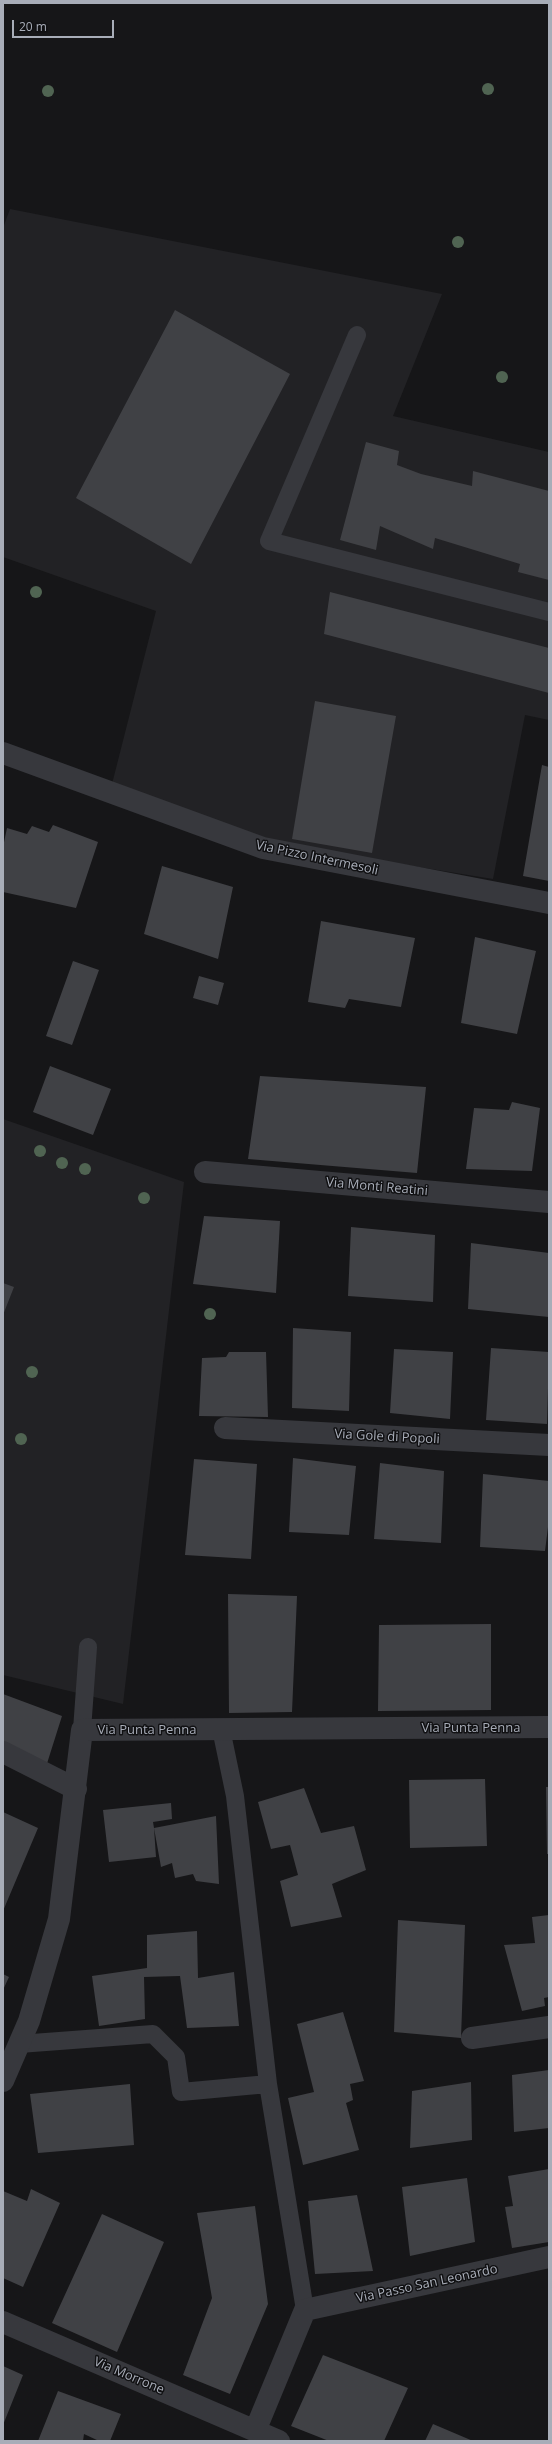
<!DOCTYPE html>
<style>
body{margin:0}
#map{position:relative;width:552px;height:2444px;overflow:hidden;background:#161618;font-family:"Open Sans",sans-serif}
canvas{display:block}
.frame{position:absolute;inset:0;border:4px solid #a8adb8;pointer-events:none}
.scale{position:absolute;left:12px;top:20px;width:102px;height:18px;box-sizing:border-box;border:2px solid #a8adb8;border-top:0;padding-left:5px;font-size:12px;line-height:14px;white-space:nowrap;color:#a8adb8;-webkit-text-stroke:3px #111113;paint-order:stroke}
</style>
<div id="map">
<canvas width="552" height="2444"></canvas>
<div class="frame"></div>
<div class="scale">20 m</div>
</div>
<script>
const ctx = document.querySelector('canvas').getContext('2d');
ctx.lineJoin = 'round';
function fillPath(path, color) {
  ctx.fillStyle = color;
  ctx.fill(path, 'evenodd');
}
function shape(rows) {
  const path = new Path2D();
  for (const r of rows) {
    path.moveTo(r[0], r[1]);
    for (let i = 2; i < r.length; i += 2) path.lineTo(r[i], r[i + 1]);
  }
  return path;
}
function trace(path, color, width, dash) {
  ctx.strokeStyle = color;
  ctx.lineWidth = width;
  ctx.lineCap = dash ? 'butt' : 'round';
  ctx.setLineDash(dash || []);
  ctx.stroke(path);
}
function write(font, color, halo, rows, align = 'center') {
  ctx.font = font + ' "Open Sans",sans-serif';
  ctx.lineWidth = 3;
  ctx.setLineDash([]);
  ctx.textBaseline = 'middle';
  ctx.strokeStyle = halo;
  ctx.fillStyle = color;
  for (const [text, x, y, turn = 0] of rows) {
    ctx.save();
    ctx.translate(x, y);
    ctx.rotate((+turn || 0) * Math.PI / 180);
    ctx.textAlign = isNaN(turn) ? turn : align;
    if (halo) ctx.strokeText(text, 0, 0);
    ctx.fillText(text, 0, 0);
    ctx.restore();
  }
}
fillPath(shape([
 [10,209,442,294,393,416,549,452,549,720,525,715,493,879,288,846,112,784,156,611,3,557,3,228],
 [3,1119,184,1182,123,1704,3,1675]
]), '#222225');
fillPath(shape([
 [175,310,290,374,191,564,76,498],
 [366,442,399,451,397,465,421,474,472,486,473,471,549,491,549,580,518,572,520,564,435,538,433,549,380,526,376,550,340,540],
 [330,592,549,648,549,693,324,634],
 [315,701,396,716,372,853,292,839],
 [542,765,549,767,549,881,523,876],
 [53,825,98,842,76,908,3,892,3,847,7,828,27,834,32,826,49,832],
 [162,866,233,887,218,959,144,934],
 [321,921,415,938,401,1007,349,999,345,1008,308,1002],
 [475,937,536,951,517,1034,461,1023],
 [73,961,99,970,72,1045,46,1036],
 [199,976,224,983,218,1005,193,998],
 [50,1066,111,1089,93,1135,33,1112],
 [260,1076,426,1087,417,1173,248,1159],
 [512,1102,540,1108,532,1171,466,1169,474,1108,509,1110],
 [204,1216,280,1221,276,1293,193,1284],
 [351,1227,435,1235,433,1302,348,1296],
 [471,1243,549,1253,549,1317,468,1309],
 [3,1283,14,1287,3,1315],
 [293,1328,351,1332,349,1411,292,1408],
 [491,1348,549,1352,547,1424,486,1420],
 [394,1349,453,1352,450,1419,390,1413],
 [229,1352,266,1352,268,1417,199,1416,202,1358,226,1357],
 [293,1458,356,1466,349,1535,289,1532],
 [194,1459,257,1464,251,1559,185,1555],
 [380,1463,444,1471,441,1543,374,1539],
 [483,1474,549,1481,549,1519,545,1551,480,1547],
 [228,1594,297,1596,292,1712,229,1713],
 [491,1624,491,1710,378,1711,379,1625],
 [3,1694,62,1716,44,1773,3,1746],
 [485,1779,487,1846,410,1848,409,1780],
 [546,1787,549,1787,549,1854,547,1854],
 [304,1788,321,1833,354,1826,366,1870,332,1884,342,1917,291,1927,280,1881,298,1875,290,1845,271,1849,258,1802],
 [171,1803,172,1819,153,1822,154,1828,216,1816,219,1884,196,1881,193,1874,175,1878,172,1863,161,1867,154,1828,156,1857,109,1862,103,1810],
 [3,1812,38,1828,3,1911],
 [549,1915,549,1997,544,1998,545,2006,522,2011,504,1945,535,1943,532,1917],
 [398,1920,465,1925,461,2038,394,2032],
 [197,1931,198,1978,234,1972,239,2026,187,2028,180,1976,144,1977,145,2019,99,2026,92,1976,147,1968,147,1935],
 [3,1974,9,1977,3,1990],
 [343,2012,364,2081,350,2084,353,2100,346,2103,359,2150,303,2165,288,2098,314,2092,297,2024],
 [549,2070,549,2128,514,2132,512,2075],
 [471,2082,472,2140,410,2148,412,2091],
 [130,2084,134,2145,38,2153,30,2094],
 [549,2169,549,2242,512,2248,505,2207,513,2206,508,2176],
 [467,2178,475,2242,410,2256,402,2187],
 [31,2189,60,2203,23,2287,3,2278,3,2191,27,2201],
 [357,2195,373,2271,315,2274,308,2201],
 [255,2206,268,2304,230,2394,183,2375,212,2298,197,2213],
 [102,2214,164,2242,117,2352,52,2323],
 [323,2355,408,2388,384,2441,329,2441,291,2426],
 [3,2366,23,2375,3,2425],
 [58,2391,121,2414,110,2441,99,2441,84,2434,83,2441,38,2441],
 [433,2424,473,2441,425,2441]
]), '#404145');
trace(shape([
 [357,335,269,541,549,612],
 [221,1729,235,1796,268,2084,305,2310],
 [82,1730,88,1647],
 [19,2044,153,2034,176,2057,181,2092,268,2084]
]), '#37383d', 18);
trace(shape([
 [3,753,263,848,549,903],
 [205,1172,549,1202],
 [225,1428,549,1445],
 [3,1752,76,1789],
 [472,2038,549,2027],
 [3,2081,29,2021,59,1919,82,1730,549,1727],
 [3,2322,279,2441],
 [255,2431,305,2310,549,2257]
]), '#37383d', 22);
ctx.fillStyle = '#506452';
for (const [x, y] of [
 [488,89],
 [48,91],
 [458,242],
 [502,377],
 [36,592],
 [40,1151],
 [62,1163],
 [85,1169],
 [144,1198],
 [210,1314],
 [32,1372],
 [21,1439]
]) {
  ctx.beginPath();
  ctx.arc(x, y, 6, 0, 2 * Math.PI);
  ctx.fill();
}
write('13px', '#a8adb8', '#111113', [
 ["Via Pizzo Intermesoli",317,858,12],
 ["Via Monti Reatini",377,1187,5],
 ["Via Gole di Popoli",387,1437,3],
 ["Via Punta Penna",471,1728],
 ["Via Punta Penna",147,1730],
 ["Via Passo San Leonardo",427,2284,-12],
 ["Via Morrone",129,2376,23]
]);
</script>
